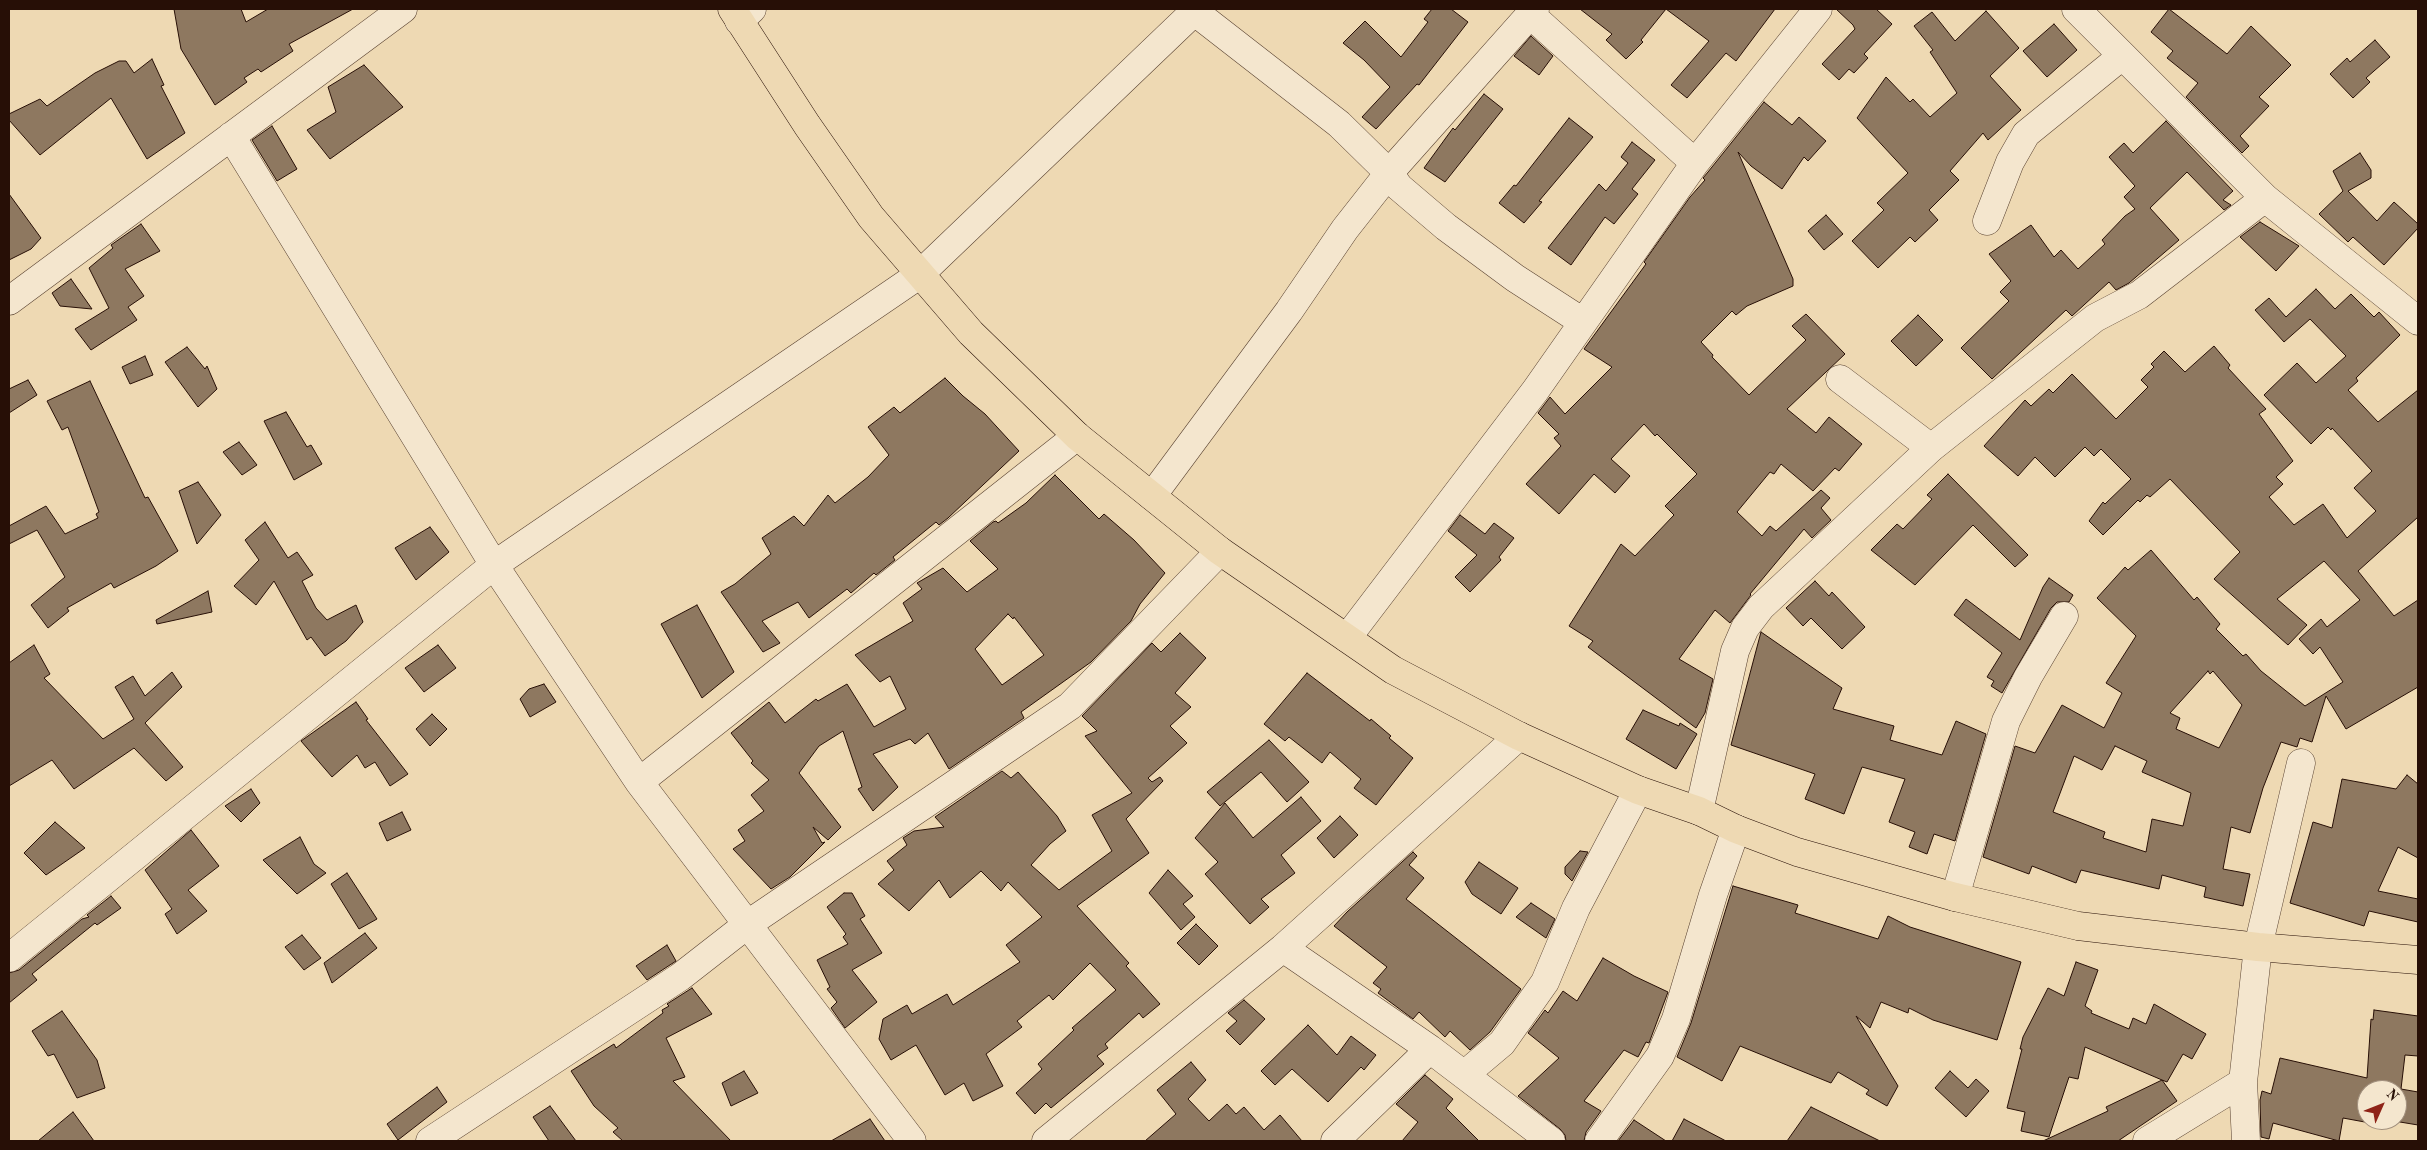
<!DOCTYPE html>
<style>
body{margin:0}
#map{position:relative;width:2427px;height:1150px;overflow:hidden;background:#eed9b3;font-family:"Old Standard TT",serif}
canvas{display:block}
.frame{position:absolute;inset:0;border:10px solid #270f06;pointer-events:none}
.north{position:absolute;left:2357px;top:1080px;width:50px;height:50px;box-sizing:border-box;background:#f4e6ce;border:1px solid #a2907e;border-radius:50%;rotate:46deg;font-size:14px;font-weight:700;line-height:20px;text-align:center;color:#270f06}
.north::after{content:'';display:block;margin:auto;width:18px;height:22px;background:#8f2418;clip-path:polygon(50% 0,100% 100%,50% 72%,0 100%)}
</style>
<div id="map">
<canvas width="2427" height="1150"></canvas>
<div class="frame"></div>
<div class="north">N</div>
</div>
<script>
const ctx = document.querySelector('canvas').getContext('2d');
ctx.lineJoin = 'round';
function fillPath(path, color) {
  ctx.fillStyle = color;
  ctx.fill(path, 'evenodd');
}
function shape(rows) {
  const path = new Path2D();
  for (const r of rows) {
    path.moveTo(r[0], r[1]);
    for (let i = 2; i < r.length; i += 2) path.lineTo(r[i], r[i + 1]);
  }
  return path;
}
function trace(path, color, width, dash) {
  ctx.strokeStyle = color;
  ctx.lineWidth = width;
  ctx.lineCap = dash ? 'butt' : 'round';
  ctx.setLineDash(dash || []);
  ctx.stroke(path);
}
const building = shape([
 [174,9,241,9,246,22,268,9,353,9,289,44,293,51,261,72,258,69,244,78,247,82,215,105,181,49,174,9],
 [1432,9,1451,9,1468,22,1419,85,1417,84,1376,129,1362,117,1390,87,1364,60,1343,43,1365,21,1401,57,1428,22,1424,19,1432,9],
 [1580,9,1775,9,1736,61,1726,53,1687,98,1671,85,1709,41,1666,9,1641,40,1643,42,1626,59,1606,40,1612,34,1580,9],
 [1836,9,1876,9,1892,24,1864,54,1868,58,1854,73,1849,69,1839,80,1822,64,1855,29,1853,25,1836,9],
 [2169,9,2227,54,2251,26,2291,65,2259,97,2269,106,2240,136,2249,146,2242,153,2186,97,2198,83,2167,58,2173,51,2151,32,2169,9],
 [1986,11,2019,48,1990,76,2021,110,1988,140,1983,133,1950,171,1959,180,1929,210,1938,220,1915,242,1910,237,1878,268,1852,241,1884,210,1877,203,1908,173,1857,118,1886,77,1910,102,1913,99,1930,117,1957,93,1930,52,1933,50,1914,26,1932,12,1955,41,1986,11],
 [2054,24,2077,50,2047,77,2023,51,2054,24],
 [1531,36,1553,56,1539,75,1514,56,1531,36],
 [2375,40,2390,57,2366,78,2370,82,2353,98,2330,74,2347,58,2350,62,2375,40],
 [152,59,164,85,161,86,185,133,147,159,111,98,40,155,9,120,9,114,40,99,47,106,95,73,119,61,126,61,134,73,152,59],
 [364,65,403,107,330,159,307,130,336,112,328,87,364,65],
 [1484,94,1503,109,1445,182,1424,168,1453,128,1455,130,1484,94],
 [1764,102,1792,125,1799,117,1826,141,1808,161,1804,157,1782,189,1751,166,1738,152,1793,279,1793,286,1747,306,1736,315,1732,311,1701,342,1713,355,1712,357,1749,395,1806,340,1792,326,1806,314,1845,354,1787,409,1816,433,1829,417,1862,444,1839,471,1835,468,1813,491,1781,464,1774,474,1770,472,1737,512,1762,536,1770,526,1776,531,1821,490,1830,498,1821,508,1831,520,1812,538,1804,529,1750,594,1751,595,1730,623,1715,610,1679,659,1713,679,1705,713,1696,728,1588,647,1593,641,1569,626,1621,544,1635,556,1674,515,1665,506,1697,474,1657,434,1655,436,1644,424,1611,459,1630,476,1615,493,1594,474,1559,514,1526,484,1561,446,1554,438,1559,434,1538,413,1550,397,1565,414,1612,367,1584,349,1646,264,1644,262,1690,197,1705,180,1703,178,1708,172,1764,102],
 [1569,118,1593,137,1539,201,1542,202,1524,223,1499,203,1514,185,1516,186,1569,118],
 [2166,121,2233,191,2223,200,2231,205,2224,210,2187,172,2150,208,2179,240,2129,283,2116,290,2109,282,2072,316,2066,310,1992,379,1961,348,2009,301,2000,292,2011,281,1989,254,2031,225,2054,257,2061,250,2078,269,2105,244,2102,240,2125,216,2135,209,2124,197,2135,186,2109,157,2124,143,2133,153,2166,121],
 [272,126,297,169,277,181,252,140,272,126],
 [1632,142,1655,160,1632,189,1638,194,1614,224,1605,217,1571,265,1548,248,1599,184,1606,191,1628,163,1621,157,1632,142],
 [2360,153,2371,170,2371,178,2348,191,2377,221,2394,202,2418,224,2418,228,2384,265,2353,237,2348,242,2319,214,2343,191,2333,171,2360,153],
 [9,194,41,238,31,249,9,260,9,194],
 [1826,215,1843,234,1824,250,1808,231,1826,215],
 [2260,222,2299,246,2276,271,2240,237,2260,222],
 [141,224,160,251,125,269,144,296,128,307,137,320,91,350,75,329,109,308,89,268,113,248,111,245,141,224],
 [71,279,92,309,60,306,52,293,71,279],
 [2316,289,2335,309,2351,294,2374,317,2379,312,2400,335,2356,378,2358,381,2348,390,2378,422,2418,390,2418,517,2358,571,2394,616,2418,600,2418,687,2346,729,2326,696,2312,742,2300,738,2297,747,2281,742,2263,788,2250,833,2231,827,2223,869,2250,874,2243,906,2204,897,2206,887,2162,875,2159,889,2081,870,2076,883,2032,866,2029,874,1983,857,2015,746,2035,753,2062,705,2104,728,2122,693,2106,683,2136,636,2097,598,2125,567,2128,570,2151,550,2194,600,2197,597,2220,624,2216,629,2243,656,2246,654,2261,671,2305,706,2343,682,2320,647,2313,654,2299,639,2321,619,2327,627,2360,600,2324,561,2277,599,2307,625,2288,645,2214,579,2240,552,2170,479,2150,497,2147,495,2140,502,2138,500,2103,535,2089,521,2103,502,2105,504,2131,479,2101,449,2094,456,2085,447,2055,477,2035,457,2018,476,1984,446,2025,400,2031,406,2049,389,2053,393,2072,374,2116,419,2148,387,2141,380,2154,367,2151,364,2164,351,2185,372,2214,346,2230,365,2228,368,2266,409,2259,414,2293,461,2276,477,2283,484,2269,497,2294,525,2323,504,2347,538,2376,511,2354,488,2372,471,2332,428,2331,430,2328,427,2311,444,2264,395,2297,363,2316,383,2346,356,2310,319,2284,342,2255,310,2269,298,2286,317,2316,289],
 [2208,671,2210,674,2213,671,2242,705,2219,748,2176,729,2180,718,2170,713,2208,671],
 [2115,746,2147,761,2142,772,2191,793,2183,826,2152,819,2146,852,2103,838,2105,832,2053,812,2074,756,2102,770,2115,746],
 [1918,315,1943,340,1916,366,1891,341,1918,315],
 [187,347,205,369,207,366,217,389,198,407,165,362,187,347],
 [145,356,153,375,130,384,122,367,145,356],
 [945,378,963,396,985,414,1019,451,948,518,939,525,936,522,893,557,895,560,876,575,874,573,851,593,847,589,809,618,798,602,762,621,780,643,763,652,721,592,735,584,771,554,762,538,794,516,804,526,828,495,835,503,868,477,889,455,868,427,894,407,900,413,945,378],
 [28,380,37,395,9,413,9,389,28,380],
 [90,381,145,498,148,497,178,551,156,566,114,588,111,583,67,608,69,611,48,628,31,605,65,577,37,530,9,544,9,526,46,506,65,534,98,518,96,514,99,512,68,427,62,430,47,401,90,381],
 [286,412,307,447,311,445,322,464,294,480,264,421,286,412],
 [239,442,257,465,242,475,223,452,239,442],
 [1948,474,2028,555,2015,567,1973,525,1915,585,1871,550,1897,524,1903,529,1932,499,1927,495,1948,474],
 [1055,475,1099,519,1104,514,1134,540,1165,573,1140,604,1131,621,1091,662,1021,712,1024,718,949,769,928,733,915,744,910,739,873,754,898,787,873,811,858,789,862,787,843,731,819,746,799,773,841,827,828,840,813,827,822,843,825,842,790,877,771,889,733,849,745,841,738,830,764,811,751,795,769,780,751,763,753,761,731,733,769,702,785,723,816,699,818,701,847,684,874,727,906,709,890,676,880,682,855,655,913,621,903,603,922,589,917,583,943,568,967,592,998,569,970,541,993,522,996,521,998,523,1026,503,1055,475],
 [1008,614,1013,619,1014,617,1044,655,1002,685,975,649,1008,614],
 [198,482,221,515,197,544,179,491,198,482],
 [1460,515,1485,534,1494,523,1514,538,1499,557,1501,560,1470,592,1455,577,1477,555,1448,531,1460,515],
 [265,522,288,558,297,552,313,575,302,581,316,608,327,620,356,605,363,622,346,641,325,656,311,637,307,640,274,581,256,605,234,586,259,560,245,540,265,522],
 [430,527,449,552,416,580,395,548,430,527],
 [2049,578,2073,595,2069,602,2057,602,2051,608,2002,693,1991,686,1994,681,1987,677,2002,653,1954,615,1966,599,2020,640,2043,587,2049,578],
 [1815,581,1829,596,1832,592,1865,627,1842,649,1811,618,1803,626,1786,608,1815,581],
 [208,591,212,612,157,624,156,620,208,591],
 [697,605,734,672,702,698,661,624,697,605],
 [1761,632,1842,688,1833,709,1894,726,1890,740,1942,755,1956,721,1986,734,1955,841,1934,834,1927,854,1909,847,1915,832,1889,822,1905,779,1862,767,1844,814,1805,799,1815,774,1731,745,1761,632],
 [1180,633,1206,658,1175,693,1191,707,1170,726,1187,743,1148,778,1152,782,1160,777,1163,781,1126,819,1149,853,1077,906,1129,963,1126,966,1160,1004,1143,1018,1139,1013,1105,1044,1108,1048,1097,1056,1104,1064,1051,1108,1046,1103,1035,1114,1016,1093,1042,1069,1038,1064,1074,1030,1072,1028,1116,990,1090,963,1053,1000,1049,995,1017,1021,1022,1027,986,1054,1003,1086,973,1101,964,1083,945,1095,916,1045,891,1060,879,1039,883,1019,907,1005,912,1014,947,994,953,1005,1020,962,1006,945,1042,917,1008,882,1001,891,981,871,950,898,939,880,909,911,878,884,894,870,887,861,907,845,903,838,914,831,944,827,935,817,1002,771,1011,778,1018,772,1057,816,1066,831,1050,844,1031,865,1059,890,1112,851,1092,815,1132,793,1085,736,1097,731,1082,716,1152,643,1161,652,1180,633],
 [34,645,50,674,44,678,103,739,134,719,115,687,133,676,145,696,172,672,182,687,145,723,183,767,166,781,134,748,74,789,52,760,9,786,9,663,34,645],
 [438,645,456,668,424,692,405,668,438,645],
 [1307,673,1370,721,1371,719,1391,736,1389,738,1413,758,1376,805,1354,788,1361,779,1330,752,1322,763,1289,737,1285,741,1264,724,1307,673],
 [544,684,556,702,530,717,520,699,529,689,544,684],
 [356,702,368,719,366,720,408,774,390,786,375,762,365,768,357,755,332,777,301,741,356,702],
 [1643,710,1679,726,1680,723,1697,734,1676,769,1626,739,1643,710],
 [432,714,447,729,430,746,416,729,432,714],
 [1269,740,1309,782,1287,802,1261,772,1220,806,1207,792,1269,740],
 [2407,775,2418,784,2418,858,2398,847,2378,891,2418,899,2418,922,2369,911,2364,926,2290,903,2313,822,2332,828,2342,779,2396,789,2407,775],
 [251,789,260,803,241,822,225,806,251,789],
 [1301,797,1321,821,1281,855,1295,873,1261,899,1269,907,1250,924,1205,874,1218,862,1195,838,1225,803,1253,838,1301,797],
 [402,812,411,830,387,841,379,823,402,812],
 [1340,816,1358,835,1334,858,1317,838,1340,816],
 [55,822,85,848,46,875,24,853,55,822],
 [191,830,219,866,188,890,207,911,177,934,165,914,172,909,145,870,191,830],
 [300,837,314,864,326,873,297,894,263,860,300,837],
 [1580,851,1588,852,1572,881,1565,874,1565,867,1580,851],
 [1413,852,1417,856,1409,865,1424,878,1406,899,1521,989,1490,1032,1470,1050,1450,1031,1445,1037,1419,1012,1413,1019,1378,993,1381,989,1373,983,1387,967,1334,926,1347,912,1413,852],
 [1479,862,1518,888,1501,914,1472,894,1465,882,1479,862],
 [1168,870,1193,896,1183,904,1195,917,1181,930,1149,893,1168,870],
 [347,873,377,919,359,929,331,884,347,873],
 [1733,886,1798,905,1795,913,1878,939,1888,916,1910,927,2021,962,1997,1040,1933,1020,1909,1008,1908,1013,1881,1002,1870,1028,1856,1016,1898,1086,1887,1106,1866,1094,1869,1090,1838,1072,1831,1083,1740,1046,1722,1081,1677,1057,1691,1023,1733,886],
 [844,893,852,893,865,916,860,919,882,953,852,970,877,1002,845,1028,831,1008,837,1002,827,989,830,987,817,960,848,944,843,937,846,934,827,907,844,893],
 [111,896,121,908,97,925,95,923,32,974,37,980,9,1003,9,973,19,970,82,919,89,917,87,915,111,896],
 [1531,903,1555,919,1546,938,1516,917,1531,903],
 [1196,924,1218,946,1199,965,1177,943,1196,924],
 [365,933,377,948,332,983,324,963,365,933],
 [302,935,321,958,304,970,285,947,302,935],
 [667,945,676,961,647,980,636,966,667,945],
 [1603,958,1634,976,1668,992,1649,1043,1646,1042,1638,1057,1624,1050,1584,1101,1601,1111,1586,1132,1584,1141,1566,1141,1565,1135,1560,1129,1518,1096,1559,1058,1528,1033,1545,1010,1548,1013,1563,991,1577,1001,1603,958],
 [2076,962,2098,970,2085,1006,2092,1011,2091,1013,2129,1029,2133,1018,2146,1024,2154,1004,2206,1034,2192,1059,2183,1054,2167,1082,2162,1080,2177,1101,2118,1141,2043,1141,2108,1111,2106,1107,2162,1080,2085,1047,2078,1079,2069,1077,2049,1137,2021,1131,2025,1112,2007,1108,2022,1049,2020,1049,2023,1037,2048,988,2064,996,2076,962],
 [692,988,712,1014,666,1038,685,1077,673,1081,731,1141,623,1141,613,1132,618,1128,594,1106,571,1071,614,1044,616,1048,663,1013,662,1010,669,1006,667,1004,692,988],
 [1244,1000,1265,1019,1240,1045,1226,1031,1237,1021,1228,1013,1244,1000],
 [2374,1010,2418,1016,2418,1056,2405,1055,2401,1089,2418,1092,2418,1125,2388,1120,2397,1120,2397,1090,2367,1090,2367,1120,2382,1120,2381,1125,2343,1118,2339,1141,2273,1123,2269,1139,2261,1137,2260,1100,2262,1091,2271,1094,2280,1058,2367,1078,2371,1019,2373,1020,2374,1010],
 [62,1011,97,1060,105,1088,77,1098,54,1054,48,1056,32,1031,62,1011],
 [1308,1025,1337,1055,1351,1036,1376,1055,1364,1070,1361,1067,1328,1102,1292,1069,1275,1085,1261,1071,1308,1025],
 [1191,1062,1206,1080,1188,1099,1209,1121,1227,1104,1236,1114,1244,1107,1264,1130,1280,1115,1302,1141,1145,1141,1176,1114,1157,1090,1191,1062],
 [744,1071,758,1093,731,1106,722,1083,744,1071],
 [1950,1071,1968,1088,1976,1079,1989,1091,1966,1117,1935,1088,1950,1071],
 [1425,1075,1453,1099,1446,1108,1479,1141,1402,1141,1418,1122,1396,1104,1425,1075],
 [437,1087,447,1102,398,1140,387,1124,437,1087],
 [550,1106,576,1141,549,1141,533,1117,550,1106],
 [1811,1107,1880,1141,1787,1141,1811,1107],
 [73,1112,94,1141,38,1141,73,1112],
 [870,1119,885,1141,831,1141,870,1119],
 [1684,1119,1726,1141,1672,1141,1684,1119],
 [1634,1120,1666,1141,1618,1141,1634,1120]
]);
fillPath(building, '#8e7860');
trace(building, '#270f06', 1);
const minor = shape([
 [2076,9,2265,198,2418,321],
 [1195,12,1339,124,1389,173,1399,187,1446,227,1515,278,1583,322],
 [1531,15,1695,163],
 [739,21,752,9],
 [231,136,494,565,639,782,912,1141],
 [1987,221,2010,162,2026,134,2122,56],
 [9,301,403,9],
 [1840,379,1931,448],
 [1152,496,1289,311,1345,229,1389,173,1535,9],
 [1347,638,1535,391,1695,163,1818,9],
 [639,782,1077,436],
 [1699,811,1735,651,1745,628,1761,607,1931,448,2095,318,2139,295,2265,198],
 [1955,897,2006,721,2028,677,2064,616],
 [1283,948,1430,1049,1551,1141],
 [9,958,494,565,919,275,1197,9],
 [1464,1075,1502,1043,1545,982,1576,908,1638,790],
 [430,1141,680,977,748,924,1070,706,1220,551],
 [1046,1141,1283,948,1519,736],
 [1335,1141,1430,1049],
 [1599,1141,1660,1056,1676,1019,1713,895,1736,829],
 [2147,1141,2243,1082],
 [2246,1141,2243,1082,2258,947,2301,763]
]);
const major = shape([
 [732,9,807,125,871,217,971,333,1077,436,1220,551,1393,670,1519,736,1638,790,1699,811,1736,829,1797,852,1955,897,2078,926,2258,947,2418,960]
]);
trace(minor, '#594231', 29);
trace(major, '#270f06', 29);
trace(minor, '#f4e6ce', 28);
trace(major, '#eed9b3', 28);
</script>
